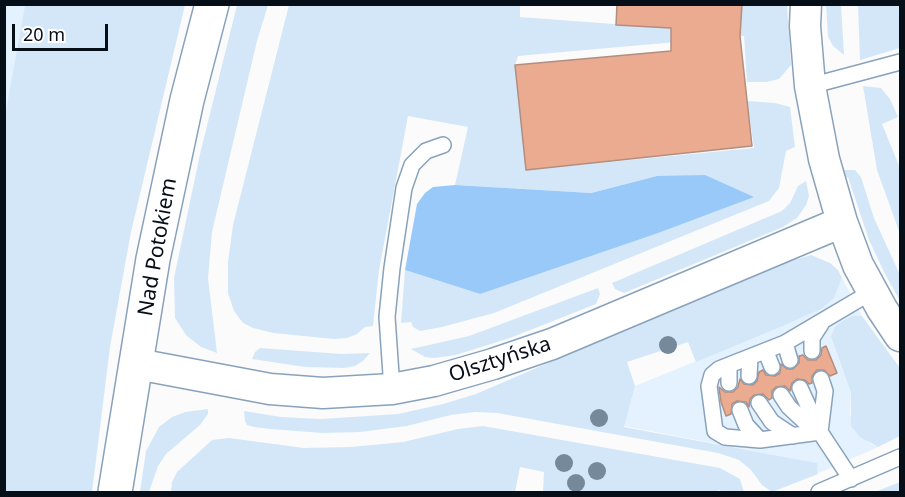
<!DOCTYPE html>
<meta charset="utf-8">
<style>
body{margin:0}
#map{position:relative;width:905px;height:497px;overflow:hidden;background:#fbfbfb;font-family:"Noto Sans",sans-serif}
canvas{display:block}
.frame{position:absolute;inset:0;border:6px solid #060e17;pointer-events:none}
.scale{position:absolute;left:12px;top:24px;width:96px;height:27px;box-sizing:border-box;border:3px solid #060e17;border-top:0;padding-left:8px;font-size:18px;line-height:21px;white-space:nowrap;color:#060e17;-webkit-text-stroke:4px #fff;paint-order:stroke}
</style>
<div id="map">
<canvas width="905" height="497"></canvas>
<div class="frame"></div>
<div class="scale">20 m</div>
</div>
<script>
const ctx = document.querySelector('canvas').getContext('2d');
ctx.lineJoin = 'round';
function fillPath(path, color) {
  ctx.fillStyle = color;
  ctx.fill(path, 'evenodd');
}
function shape(rows) {
  const path = new Path2D();
  for (const r of rows) {
    path.moveTo(r[0], r[1]);
    for (let i = 2; i < r.length; i += 2) path.lineTo(r[i], r[i + 1]);
  }
  return path;
}
function trace(path, color, width, dash) {
  ctx.strokeStyle = color;
  ctx.lineWidth = width;
  ctx.lineCap = dash ? 'butt' : 'round';
  ctx.setLineDash(dash || []);
  ctx.stroke(path);
}
function write(font, color, halo, rows, align = 'center') {
  ctx.font = font + ' "Noto Sans",sans-serif';
  ctx.lineWidth = 4.5;
  ctx.setLineDash([]);
  ctx.textBaseline = 'middle';
  ctx.strokeStyle = halo;
  ctx.fillStyle = color;
  for (const [text, x, y, turn = 0] of rows) {
    ctx.save();
    ctx.translate(x, y);
    ctx.rotate((+turn || 0) * Math.PI / 180);
    ctx.textAlign = isNaN(turn) ? turn : align;
    if (halo) ctx.strokeText(text, 0, 0);
    ctx.fillText(text, 0, 0);
    ctx.restore();
  }
}
fillPath(shape([
 [5,5,25,5,5,122],
 [842,278,862,316,852,316,831,338,851,393,850,415,870,444,878,447,819,473,816,463,624,426,635,386,778,328,834,298]
]), '#e4f1ff');
fillPath(shape([
 [25,5,185,5,131,232,110,347,92,492,5,492,4,122],
 [237,5,268,5,257,41,212,232,208,278,217,353,201,347,186,335,175,318,174,278,200,154],
 [289,5,520,5,520,17,627,25,741,5,787,5,791,65,779,79,767,82,747,82,744,36,518,56,515,65,526,170,754,148,747,101,775,103,790,107,795,147,786,151,779,188,769,201,494,313,442,327,420,331,413,327,411,322,401,323,405,270,480,294,657,176,591,193,455,185,468,127,408,116,379,270,373,326,365,327,357,334,347,338,334,339,273,333,253,328,243,323,234,311,228,293,228,262,233,225],
 [826,5,841,5,844,55,833,46,828,37],
 [858,5,900,5,900,48,860,60],
 [863,86,881,88,890,99,898,117,882,124,900,168,900,234,877,170],
 [843,170,855,170,861,177,874,218,900,275,900,301,885,274,869,240,848,177,844,178],
 [806,181,809,196,806,205,797,218,783,227,624,293,615,289,612,283,782,211,790,203,798,186],
 [811,255,830,263,838,270,842,278,834,298,821,309,778,328,696,362,688,342,627,362,635,386,624,427,817,463,818,474,772,492,762,485,751,470,739,460,718,453,497,413,475,412,451,415,407,426,360,432,322,433,270,429,254,427,247,425,245,421,244,411,281,417,321,419,398,414,443,404,476,394,773,266],
 [598,288,600,294,596,304,510,338,456,355,434,358,425,357,411,349,469,336],
 [852,316,862,316,900,368,900,436,878,447,860,437,851,426,851,393,831,337,835,327,842,321],
 [260,348,342,354,370,353,363,361,355,366,344,368,305,367,252,359,255,352],
 [208,409,208,414,200,425,166,454,158,466,149,492,140,492,146,451,159,427,172,417,185,412],
 [483,426,720,468,740,479,744,492,721,492,720,490,713,492,543,492,544,472,520,467,515,492,171,492,172,482,177,472,212,440,229,438,304,448,351,447,403,442,458,429],
 [900,482,900,492,875,492]
]), '#d4e7f9');
fillPath(shape([
 [705,175,754,197,658,233,480,294,405,270,417,204,425,193,433,187,455,185,591,193,657,176]
]), '#99c9f8');
const building = shape([
 [617,4,742,4,740,36,752,146,526,170,515,65,671,51,671,28,616,25,617,4],
 [826,346,837,373,830,376,824,370,817,370,812,376,812,383,809,384,805,380,797,379,792,383,790,391,785,386,776,387,772,391,772,398,769,400,763,394,754,395,750,399,749,407,746,402,737,401,732,404,731,414,726,416,721,402,719,387,725,392,733,392,738,387,740,379,744,384,753,385,757,381,759,372,763,370,766,375,775,376,780,373,781,364,787,369,793,369,799,363,799,356,803,355,808,360,816,360,821,355,822,348,826,346]
]);
fillPath(building, '#eaab91');
trace(building, '#b18e7f', 1.5);
const lane = shape([
 [810,86,900,62],
 [785,343,790,360],
 [812,351,812,338,821,324],
 [766,352,772,367],
 [749,376,750,357],
 [729,383,729,365],
 [800,388,820,432],
 [392,389,387,317,392,268,404,188,412,165,426,151,443,145],
 [781,395,789,407,804,421,820,432,851,479],
 [759,403,772,422,793,436],
 [740,410,746,425,760,440],
 [820,432,760,440,725,437,715,431,709,386,712,375,719,369,785,343,873,291],
 [820,432,825,391,821,379],
 [819,492,900,457]
]);
const street = shape([
 [806,4,805,26,810,86,824,159,842,222,858,265,882,309,900,336],
 [137,364,270,389,323,393,392,389,434,381,493,364,552,344,842,222]
]);
const secondary = shape([
 [115,492,153,259,187,100,212,4]
]);
trace(lane, '#88a2bc', 18);
trace(street, '#88a2bc', 33);
trace(secondary, '#88a2bc', 36);
trace(lane, '#fff', 15);
trace(street, '#fff', 30);
trace(secondary, '#fff', 33);
ctx.fillStyle = '#75899a';
for (const [x, y] of [
 [668,345],
 [599,418],
 [564,463],
 [597,471],
 [576,483]
]) {
  ctx.beginPath();
  ctx.arc(x, y, 9, 0, 2 * Math.PI);
  ctx.fill();
}
write('21px', '#060e17', '#fff', [
 ["Nad Potokiem",158,247,-80],
 ["Olsztyńska",500,360,-18]
]);
</script>
